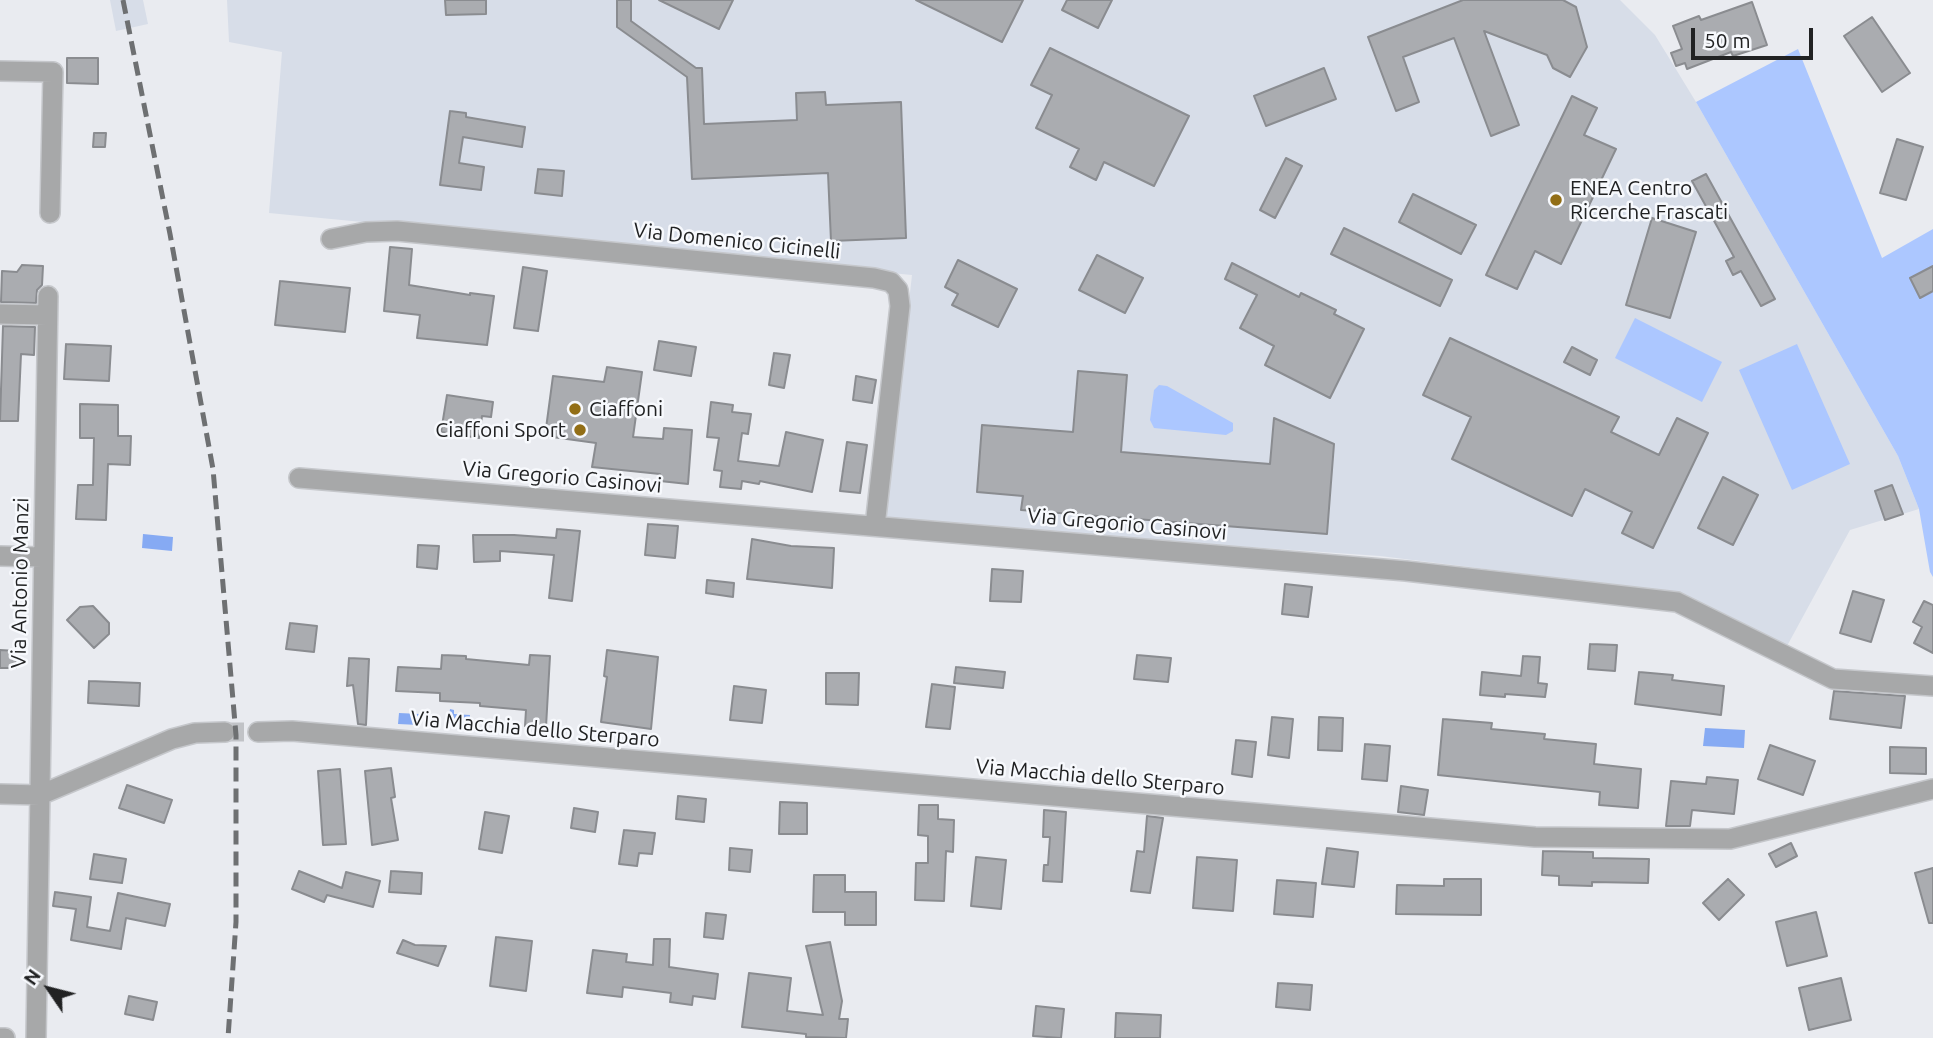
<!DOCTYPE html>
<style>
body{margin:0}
#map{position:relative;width:1933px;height:1038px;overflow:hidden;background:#e9ebf0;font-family:Ubuntu,sans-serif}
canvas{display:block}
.north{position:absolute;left:14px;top:954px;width:70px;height:70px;-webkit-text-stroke:5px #f7f9fd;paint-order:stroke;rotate:305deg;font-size:19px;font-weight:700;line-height:28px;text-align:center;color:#212223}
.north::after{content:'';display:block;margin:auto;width:24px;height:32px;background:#212223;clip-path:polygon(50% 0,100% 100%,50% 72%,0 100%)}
.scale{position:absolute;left:1691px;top:28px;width:122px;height:32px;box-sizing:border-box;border:4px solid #212223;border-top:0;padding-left:9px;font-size:21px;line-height:24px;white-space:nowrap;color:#212223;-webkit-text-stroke:5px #f7f9fd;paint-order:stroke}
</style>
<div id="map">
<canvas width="1933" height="1038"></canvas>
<div class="north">N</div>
<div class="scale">50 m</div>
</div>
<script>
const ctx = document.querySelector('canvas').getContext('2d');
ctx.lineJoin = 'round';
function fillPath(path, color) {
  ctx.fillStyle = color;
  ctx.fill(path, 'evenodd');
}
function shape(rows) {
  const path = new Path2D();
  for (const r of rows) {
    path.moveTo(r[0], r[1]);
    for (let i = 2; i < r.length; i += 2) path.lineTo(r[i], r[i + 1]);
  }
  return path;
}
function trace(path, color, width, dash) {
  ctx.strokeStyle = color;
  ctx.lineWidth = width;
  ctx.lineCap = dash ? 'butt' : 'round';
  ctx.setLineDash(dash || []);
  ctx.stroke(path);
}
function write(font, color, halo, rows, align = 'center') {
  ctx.font = font + ' Ubuntu,sans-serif';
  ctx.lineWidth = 5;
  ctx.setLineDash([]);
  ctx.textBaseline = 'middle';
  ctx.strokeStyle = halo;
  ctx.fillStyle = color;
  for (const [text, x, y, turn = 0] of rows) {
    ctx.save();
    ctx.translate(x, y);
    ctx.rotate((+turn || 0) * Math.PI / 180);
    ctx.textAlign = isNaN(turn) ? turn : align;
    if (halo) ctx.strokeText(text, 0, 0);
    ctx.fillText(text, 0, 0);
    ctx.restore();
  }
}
fillPath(shape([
 [110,0,143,0,148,24,116,31],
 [227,0,1620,0,1655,35,1696,102,1898,456,1919,509,1850,530,1787,646,1672,592,1380,556,884,522,912,275,269,213,282,52,229,42]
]), '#d7dde8');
fillPath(shape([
 [1798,49,1882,258,1933,229,1933,577,1930,572,1919,509,1898,456,1696,102],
 [1635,318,1722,362,1702,402,1615,358],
 [1797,344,1850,464,1792,490,1739,370],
 [1159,385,1167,386,1233,423,1233,431,1226,435,1154,428,1150,420,1154,390]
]), '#acc7ff');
fillPath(shape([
 [143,534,173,537,172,551,142,548],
 [450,709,454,710,454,714,470,715,469,728,448,726],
 [399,713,420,714,419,725,398,724],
 [1705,728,1745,730,1744,748,1703,746]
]), '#86aaf3');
const building = shape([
 [445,0,486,0,486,14,446,15,445,0],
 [617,0,631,0,631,21,696,68,702,68,704,124,797,120,796,93,825,92,826,105,901,102,906,238,831,241,828,173,692,179,687,77,617,27,617,0],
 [659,0,733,0,719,29,659,0],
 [916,0,1023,0,1002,42,916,0],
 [1067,0,1112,0,1098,28,1062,10,1067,0],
 [1463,0,1563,0,1576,7,1587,47,1570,77,1553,68,1547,55,1484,31,1519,125,1491,136,1454,38,1403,57,1419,102,1396,111,1368,37,1463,0],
 [1752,2,1767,45,1733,56,1731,52,1687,69,1685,63,1676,66,1671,53,1682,49,1673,26,1699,16,1701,20,1752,2],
 [1872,17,1910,73,1882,92,1844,36,1872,17],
 [1050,48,1189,116,1154,186,1104,162,1096,180,1070,167,1079,149,1036,128,1052,95,1031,85,1050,48],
 [67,58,98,58,98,84,67,83,67,58],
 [1324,68,1336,99,1266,126,1254,96,1324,68],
 [1572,96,1597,108,1584,135,1616,149,1561,264,1535,251,1517,289,1486,275,1572,96],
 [450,111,466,113,466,117,525,127,522,147,463,137,459,163,484,167,481,190,440,185,450,111],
 [94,133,106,133,105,147,93,147,94,133],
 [1897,139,1923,147,1906,200,1880,193,1897,139],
 [1286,158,1302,166,1275,218,1260,210,1286,158],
 [538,169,564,171,562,196,535,193,538,169],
 [1706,174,1775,299,1761,306,1741,271,1733,275,1726,261,1734,257,1692,181,1706,174],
 [1413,194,1476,225,1461,254,1399,222,1413,194],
 [1652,218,1696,232,1670,318,1626,305,1652,218],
 [1344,228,1452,280,1440,306,1331,254,1344,228],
 [390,247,412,249,409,285,470,295,470,293,494,296,487,345,417,338,420,315,384,311,390,247],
 [1097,255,1143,278,1125,313,1079,290,1097,255],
 [958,260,1017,289,998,327,952,305,958,294,945,287,958,260],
 [1232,263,1299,297,1301,293,1336,310,1334,314,1364,329,1330,398,1265,365,1274,346,1240,328,1257,295,1225,279,1232,263],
 [22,265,43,266,42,285,37,290,36,303,1,302,2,271,17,272,22,265],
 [1933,266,1933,291,1920,298,1910,278,1933,266],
 [523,267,547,271,538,331,514,328,523,267],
 [280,281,350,288,345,332,275,325,280,281],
 [3,326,35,327,34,355,21,354,18,421,0,421,3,326],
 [1450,338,1619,417,1611,432,1659,455,1677,418,1708,433,1653,548,1622,533,1632,512,1585,489,1572,516,1452,459,1471,417,1423,395,1450,338],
 [659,341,696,347,691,376,654,370,659,341],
 [66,344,111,346,109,381,64,379,66,344],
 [1572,347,1597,360,1590,375,1564,362,1572,347],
 [774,353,790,355,784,388,769,385,774,353],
 [607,367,642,372,633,437,663,439,664,428,692,430,688,484,660,481,660,474,592,467,596,443,545,436,553,376,604,382,607,367],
 [1078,371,1127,375,1121,452,1270,464,1274,418,1334,444,1327,534,1021,510,1023,496,977,492,982,425,1073,432,1078,371],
 [856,376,876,380,872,403,853,400,856,376],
 [447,395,493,402,491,417,482,416,479,438,441,432,447,395],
 [711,402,733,405,732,412,751,414,748,434,742,433,738,461,779,466,786,432,823,440,812,492,760,481,759,484,742,481,741,489,720,487,722,471,714,470,719,438,707,437,711,402],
 [80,404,118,405,118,436,131,436,130,465,108,464,106,520,76,519,78,485,93,485,94,438,80,438,80,404],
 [847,442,867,445,860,493,840,491,847,442],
 [1723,477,1758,495,1733,545,1698,528,1723,477],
 [1892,485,1903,514,1885,520,1875,491,1892,485],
 [648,524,678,526,675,558,645,555,648,524],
 [557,529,580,531,572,601,549,598,554,555,500,551,500,561,474,562,473,535,514,535,556,538,557,529],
 [752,539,791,546,834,548,832,588,747,579,752,539],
 [418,545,439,546,437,569,417,567,418,545],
 [992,569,1023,571,1021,602,990,601,992,569],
 [707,580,734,583,733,597,706,593,707,580],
 [1285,584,1312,587,1308,617,1282,614,1285,584],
 [1853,591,1884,600,1871,642,1840,633,1853,591],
 [1924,601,1933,605,1933,653,1914,643,1922,627,1913,622,1924,601],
 [93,606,109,623,109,634,94,648,67,620,80,607,93,606],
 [290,623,317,626,314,652,286,649,290,623],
 [1590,644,1617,645,1615,671,1588,669,1590,644],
 [0,650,17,651,16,668,0,668,0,650],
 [607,650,658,657,651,729,601,722,607,677,604,676,607,650],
 [442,655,466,656,466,659,529,665,530,655,550,656,546,727,525,726,526,710,480,706,480,703,440,701,440,693,396,691,398,667,441,669,442,655],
 [1137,655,1171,658,1168,682,1134,679,1137,655],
 [1523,656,1540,657,1538,683,1547,684,1545,697,1505,694,1505,697,1480,695,1482,672,1521,676,1523,656],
 [349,658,369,659,366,725,358,724,353,685,347,686,349,658],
 [956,667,1005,672,1003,688,954,683,956,667],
 [1639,672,1673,675,1672,680,1724,686,1721,715,1635,704,1639,672],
 [826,673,859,673,858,705,826,704,826,673],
 [89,681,140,683,139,706,88,703,89,681],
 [932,684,955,687,950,729,926,727,932,684],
 [734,686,766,690,762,723,730,720,734,686],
 [1834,691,1905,696,1901,728,1830,719,1834,691],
 [1272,717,1293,719,1289,758,1268,755,1272,717],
 [1319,717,1343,718,1342,751,1318,750,1319,717],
 [1443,719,1492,723,1491,729,1545,734,1544,739,1596,744,1594,764,1641,769,1638,808,1599,805,1600,792,1438,775,1443,719],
 [1236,740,1256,742,1252,777,1232,774,1236,740],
 [1365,744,1390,746,1387,781,1362,779,1365,744],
 [1770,745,1815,761,1803,795,1758,779,1770,745],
 [1890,747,1926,748,1926,774,1890,773,1890,747],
 [391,768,395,797,391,798,398,840,372,845,365,771,391,768],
 [340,769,346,844,323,845,318,771,340,769],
 [1707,777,1738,780,1734,814,1692,810,1690,826,1666,826,1671,781,1706,784,1707,777],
 [127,785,172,800,164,823,119,808,127,785],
 [1401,786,1428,790,1424,815,1398,812,1401,786],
 [678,796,706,799,704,822,676,819,678,796],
 [780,802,807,803,807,834,779,834,780,802],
 [919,805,938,805,938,819,954,820,953,852,946,851,944,901,915,900,916,863,928,863,928,836,918,835,919,805],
 [574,808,598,812,595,832,571,828,574,808],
 [1044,810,1066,812,1062,882,1043,881,1044,865,1048,865,1050,837,1043,837,1044,810],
 [485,812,509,816,502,853,479,849,485,812],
 [1147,816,1163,818,1150,893,1131,891,1137,851,1144,852,1147,816],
 [624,830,655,833,652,854,639,853,637,866,619,864,624,830],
 [1791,843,1797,856,1776,867,1769,854,1791,843],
 [730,848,752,850,750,872,729,870,730,848],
 [1327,848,1358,852,1354,887,1322,884,1327,848],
 [1543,851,1593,852,1593,858,1649,859,1648,883,1592,882,1592,886,1559,885,1559,876,1542,875,1543,851],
 [94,854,126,859,122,883,90,879,94,854],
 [976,857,1006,860,1001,909,971,906,976,857],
 [1197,857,1237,860,1233,911,1193,908,1197,857],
 [1933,868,1933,923,1929,923,1915,873,1933,868],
 [299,871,342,888,346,872,380,881,373,907,327,895,324,902,292,889,299,871],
 [391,871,422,873,421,894,389,892,391,871],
 [814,875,845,875,845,892,876,892,876,925,845,925,845,912,813,912,814,875],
 [1444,879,1481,879,1481,915,1396,914,1397,885,1444,886,1444,879],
 [1728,879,1744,895,1719,920,1703,903,1728,879],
 [1277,880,1316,883,1313,917,1274,914,1277,880],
 [55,892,91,897,87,927,110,931,118,893,170,904,165,926,126,918,121,949,71,940,76,909,53,906,55,892],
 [1816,912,1827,956,1787,966,1776,922,1816,912],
 [706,913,726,915,723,939,704,937,706,913],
 [496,937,532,941,526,991,490,986,496,937],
 [654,939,670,939,669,967,718,974,715,999,693,996,692,1005,670,1002,671,993,623,987,622,997,587,993,593,950,627,954,626,962,653,965,654,939],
 [403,940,415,945,446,946,438,966,397,953,403,940],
 [830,942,842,1001,839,1019,848,1019,846,1038,806,1037,806,1034,742,1027,749,973,791,978,787,1011,823,1015,806,946,830,942],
 [1841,978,1851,1020,1809,1030,1799,988,1841,978],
 [1278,983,1312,985,1310,1010,1276,1007,1278,983],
 [129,996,157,1002,153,1020,125,1014,129,996],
 [1036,1006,1064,1009,1061,1038,1033,1036,1036,1006],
 [1116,1013,1161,1015,1160,1038,1115,1038,1116,1013]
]);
fillPath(building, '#aaacb0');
trace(building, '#8a8c90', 2);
trace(shape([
 [225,732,258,732]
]), '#c1c3c7', 19, [19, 10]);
const street = shape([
 [0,71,53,72,50,213],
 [331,239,366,232,397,231,874,278,891,282,898,290,900,306,875,526],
 [0,314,47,315],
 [299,478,1406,571,1677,602,1833,679,1933,686],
 [0,556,42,557],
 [258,732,292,731,1535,837,1730,839,1933,789],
 [0,794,40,795,172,739,195,733,225,732],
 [0,1038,5,1038],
 [36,1038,48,296]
]);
trace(street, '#c5c7cb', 22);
trace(street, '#a7a8a9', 19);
trace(shape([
 [123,0,170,234,213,469,236,735,236,922,228,1038]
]), '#6e7072', 5, [14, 7]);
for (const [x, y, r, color] of [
 [1556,200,7,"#926e16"],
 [575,409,7,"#926e16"],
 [580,430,7,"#926e16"]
]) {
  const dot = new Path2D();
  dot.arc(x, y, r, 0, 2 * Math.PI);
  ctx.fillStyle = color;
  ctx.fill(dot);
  trace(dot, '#f7f9fd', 2.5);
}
write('21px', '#212223', '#f7f9fd', [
 ["ENEA Centro",1570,188],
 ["Ricerche Frascati",1570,212],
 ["Ciaffoni",589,409],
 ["Ciaffoni Sport",566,430,"right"]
], 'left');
write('21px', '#212223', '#f7f9fd', [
 ["Via Domenico Cicinelli",737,241,6],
 ["Via Gregorio Casinovi",562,477,5],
 ["Via Gregorio Casinovi",1127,524,5],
 ["Via Antonio Manzi",20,583,-89],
 ["Via Macchia dello Sterparo",535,729,5],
 ["Via Macchia dello Sterparo",1100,777,5]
]);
</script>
